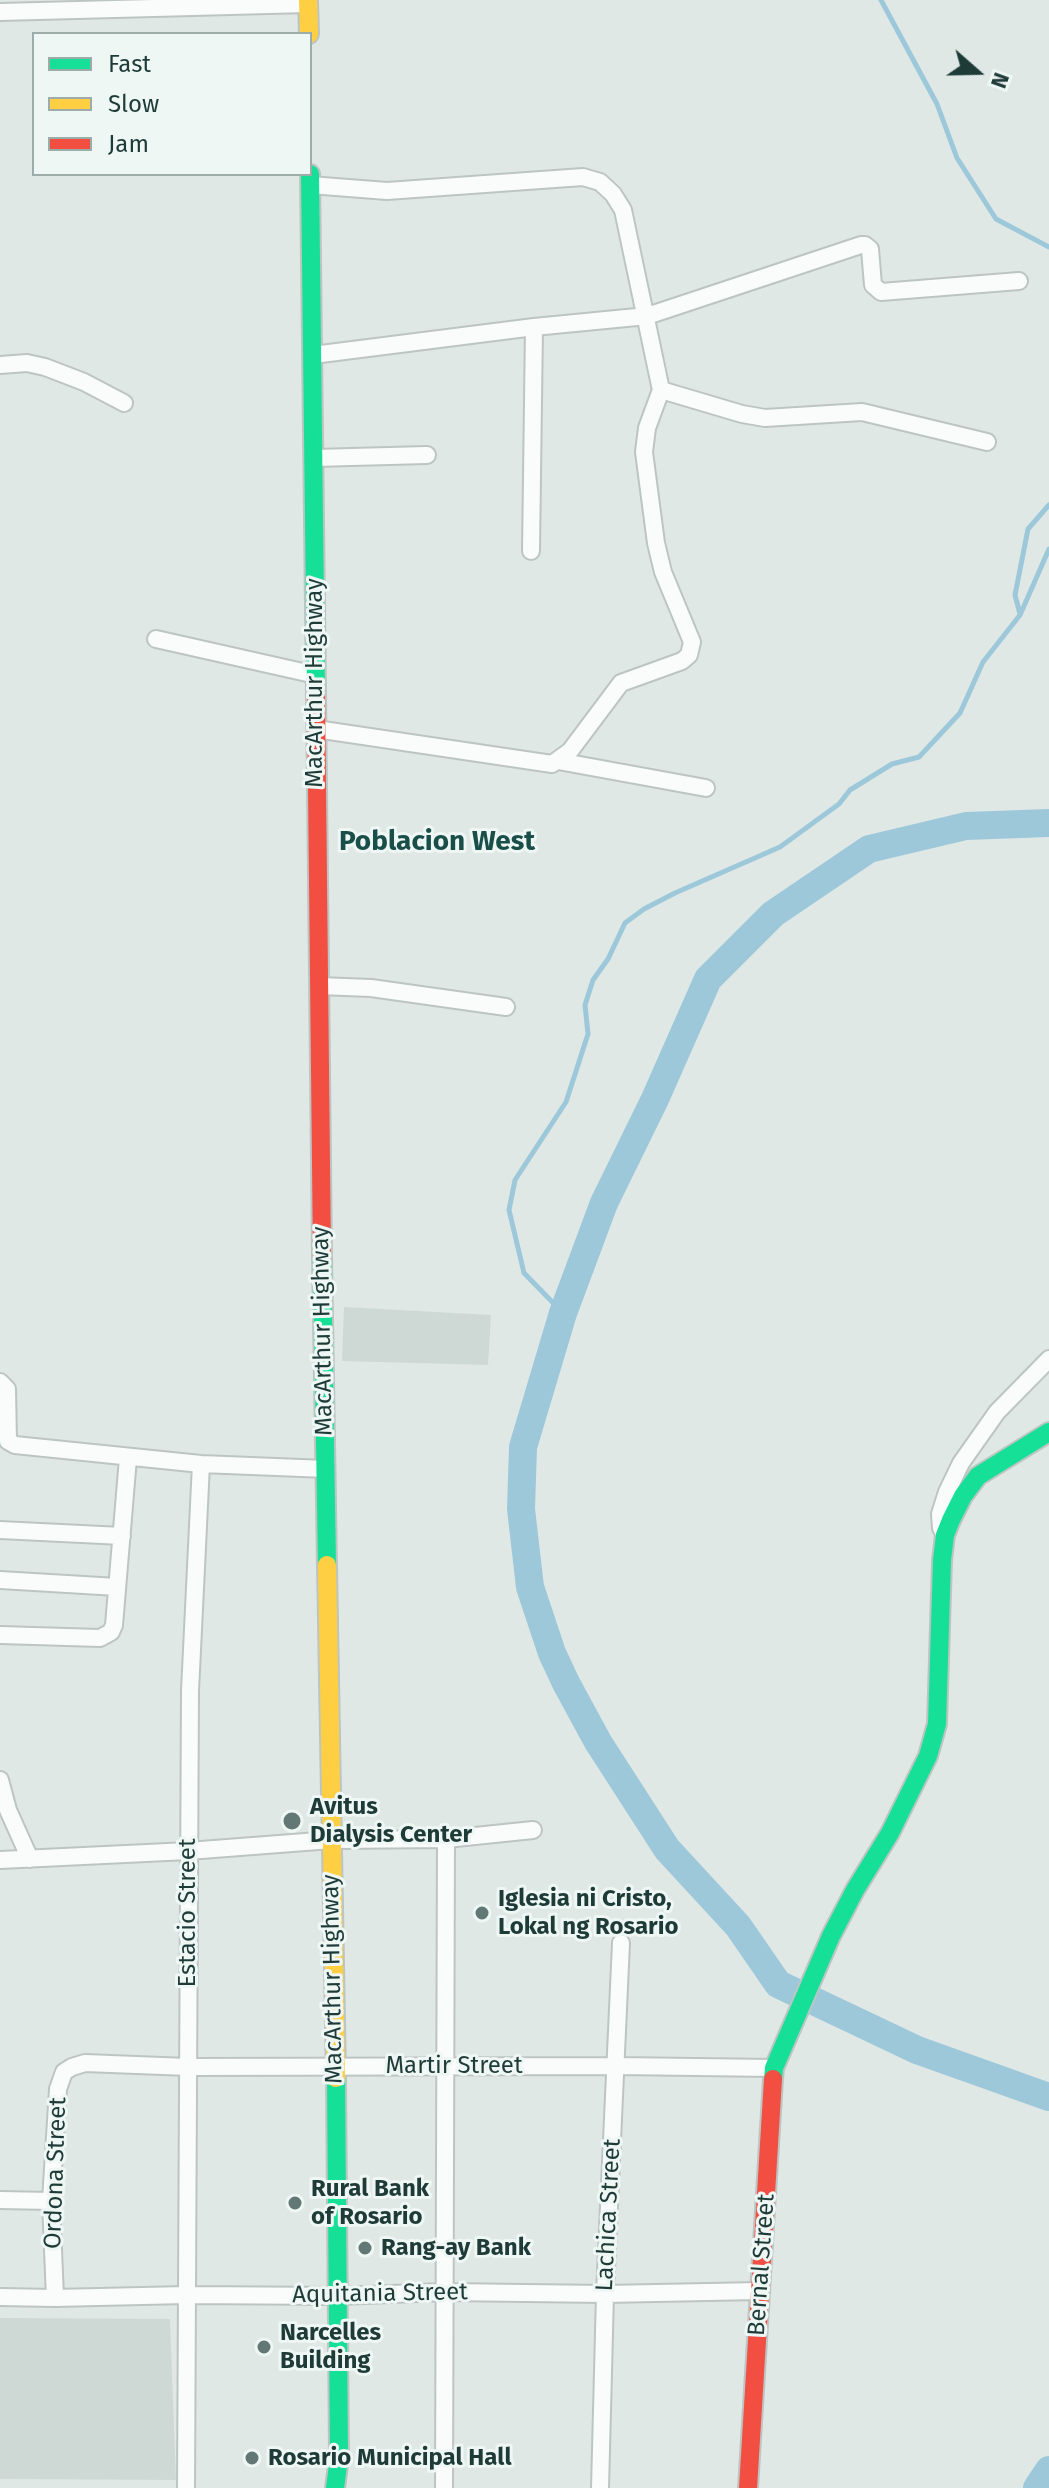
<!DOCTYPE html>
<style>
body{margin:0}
#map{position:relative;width:1049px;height:2488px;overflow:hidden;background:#e0e8e6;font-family:"Fira Sans",sans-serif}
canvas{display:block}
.legend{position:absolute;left:32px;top:32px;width:280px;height:144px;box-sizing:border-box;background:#eef7f4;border:2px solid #9baca9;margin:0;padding:10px 14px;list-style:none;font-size:24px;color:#1e3b38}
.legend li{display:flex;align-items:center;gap:16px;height:40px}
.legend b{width:40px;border:2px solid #9baca9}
.north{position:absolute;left:937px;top:32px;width:80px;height:80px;-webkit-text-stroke:6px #eef7f4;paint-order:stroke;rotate:110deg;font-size:22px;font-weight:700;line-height:32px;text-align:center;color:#1e3b38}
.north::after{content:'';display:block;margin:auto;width:28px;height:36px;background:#1e3b38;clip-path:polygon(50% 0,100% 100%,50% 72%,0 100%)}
</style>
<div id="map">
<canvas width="1049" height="2488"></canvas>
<ul class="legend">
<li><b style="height:10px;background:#16e098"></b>Fast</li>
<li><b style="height:10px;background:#ffcf43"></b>Slow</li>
<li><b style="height:10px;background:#f24e42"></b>Jam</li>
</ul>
<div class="north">N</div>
</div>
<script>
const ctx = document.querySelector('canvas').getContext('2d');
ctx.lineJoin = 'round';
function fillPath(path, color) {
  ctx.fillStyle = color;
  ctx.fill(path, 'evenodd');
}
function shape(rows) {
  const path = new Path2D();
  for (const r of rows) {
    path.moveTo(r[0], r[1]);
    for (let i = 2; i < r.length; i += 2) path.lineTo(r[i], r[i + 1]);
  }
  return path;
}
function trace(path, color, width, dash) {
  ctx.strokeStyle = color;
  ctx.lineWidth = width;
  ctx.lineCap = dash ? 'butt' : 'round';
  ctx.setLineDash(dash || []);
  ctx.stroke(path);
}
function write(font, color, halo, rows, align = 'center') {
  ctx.font = font + ' "Fira Sans",sans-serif';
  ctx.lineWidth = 6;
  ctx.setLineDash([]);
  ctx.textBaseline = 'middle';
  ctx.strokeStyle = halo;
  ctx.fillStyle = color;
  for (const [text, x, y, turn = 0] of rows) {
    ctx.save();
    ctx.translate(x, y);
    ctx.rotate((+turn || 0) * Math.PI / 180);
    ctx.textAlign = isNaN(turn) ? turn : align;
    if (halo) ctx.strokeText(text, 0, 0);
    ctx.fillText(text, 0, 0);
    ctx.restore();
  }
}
fillPath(shape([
 [344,1307,491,1315,488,1365,342,1361],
 [0,2318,170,2319,176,2480,0,2479]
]), '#ced9d6');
trace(shape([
 [881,0,937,104,957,158,996,219,1049,247],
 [1020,614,1015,595,1028,529,1049,505],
 [563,1313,524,1273,509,1210,515,1180,566,1102,588,1034,585,1005,593,980,608,959,625,923,644,909,675,893,780,847,839,804,850,790,892,764,919,757,960,713,983,662,1020,615,1049,549]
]), '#9dc8da', 5);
trace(shape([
 [1049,823,966,826,869,849,773,914,708,979,655,1099,604,1203,563,1313,523,1447,521,1509,530,1587,552,1653,566,1683,598,1742,667,1849,738,1926,778,1984,917,2050,1049,2097],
 [1037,2488,1049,2470]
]), '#9dc8da', 28);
const street = shape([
 [0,12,308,4],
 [310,185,387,191,583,177,600,182,613,194,623,210,661,390,742,414,765,418,862,412,987,442],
 [313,355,534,327,647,316,861,245,865,245,870,249,873,285,881,292,1019,281],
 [0,365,27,363,45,367,84,382,124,403],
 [314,458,427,455],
 [531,551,534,327],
 [156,639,316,675],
 [316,729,552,764,570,751,621,683,682,661,689,655,692,642,663,572,656,543,644,452,647,428,661,390],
 [558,761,706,788],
 [319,986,371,988,506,1007],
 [0,1382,7,1389,8,1441,15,1445,201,1464,326,1469],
 [0,1530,122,1536],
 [945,1535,941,1528,940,1514,947,1492,961,1463,997,1412,1049,1359],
 [0,1580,117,1587],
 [0,1635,100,1638,111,1632,114,1625,128,1458],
 [0,1780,8,1810,30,1859],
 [0,1860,188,1851,331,1840,446,1839,533,1830],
 [0,2200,51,2201],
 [0,2297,55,2298,186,2295,338,2296,445,2292,605,2294,759,2291],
 [55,2298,51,2201,58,2089,64,2072,72,2067,85,2063,188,2067,617,2066,774,2068],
 [186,2488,190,1691,201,1464],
 [444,2488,446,1839],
 [600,2488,605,2294,621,1943]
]);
const fast = shape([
 [310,174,316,693],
 [322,1257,327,1565],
 [773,2079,774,2068,831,1936,855,1890,890,1833,928,1756,937,1724,942,1560,945,1535,951,1520,963,1496,978,1476,1049,1432],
 [335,2488,339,2458,336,2078]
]);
const slow = shape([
 [308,0,309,34],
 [327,1565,336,2078]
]);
const jam = shape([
 [316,693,322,1257],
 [748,2488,773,2079]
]);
trace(street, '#bdc5c3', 20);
trace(fast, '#bdc5c3', 22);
trace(slow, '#bdc5c3', 22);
trace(jam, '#bdc5c3', 22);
trace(street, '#fafcfb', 16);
trace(fast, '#16e098', 18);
trace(slow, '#ffcf43', 18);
trace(jam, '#f24e42', 18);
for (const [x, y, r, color] of [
 [292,1821,10,"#627875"],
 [482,1913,8,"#627875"],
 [295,2203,8,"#627875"],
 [365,2248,8,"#627875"],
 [264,2347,8,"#627875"],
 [252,2458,8,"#627875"]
]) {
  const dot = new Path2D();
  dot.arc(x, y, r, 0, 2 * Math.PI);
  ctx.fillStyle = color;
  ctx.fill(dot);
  trace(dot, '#eef7f4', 3);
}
write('24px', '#1e3b38', '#eef7f4', [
 ["MacArthur Highway",315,683,-90],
 ["MacArthur Highway",323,1331,-91],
 ["Estacio Street",188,1913,-90],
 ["MacArthur Highway",333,1979,-91],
 ["Martir Street",454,2066],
 ["Ordona Street",56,2173,-88],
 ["Lachica Street",609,2215,-87],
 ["Bernal Street",762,2265,-86],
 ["Aquitania Street",380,2294,-1]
]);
write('bold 24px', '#1e3b38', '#eef7f4', [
 ["Avitus",310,1807],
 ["Dialysis Center",310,1835],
 ["Iglesia ni Cristo,",498,1899],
 ["Lokal ng Rosario",498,1927],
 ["Rural Bank",311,2189],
 ["of Rosario",311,2217],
 ["Rang-ay Bank",381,2248],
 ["Narcelles",280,2333],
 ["Building",280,2361],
 ["Rosario Municipal Hall",268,2458]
], 'left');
write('bold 28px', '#194e49', '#eef7f4', [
 ["Poblacion West",437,842]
]);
</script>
